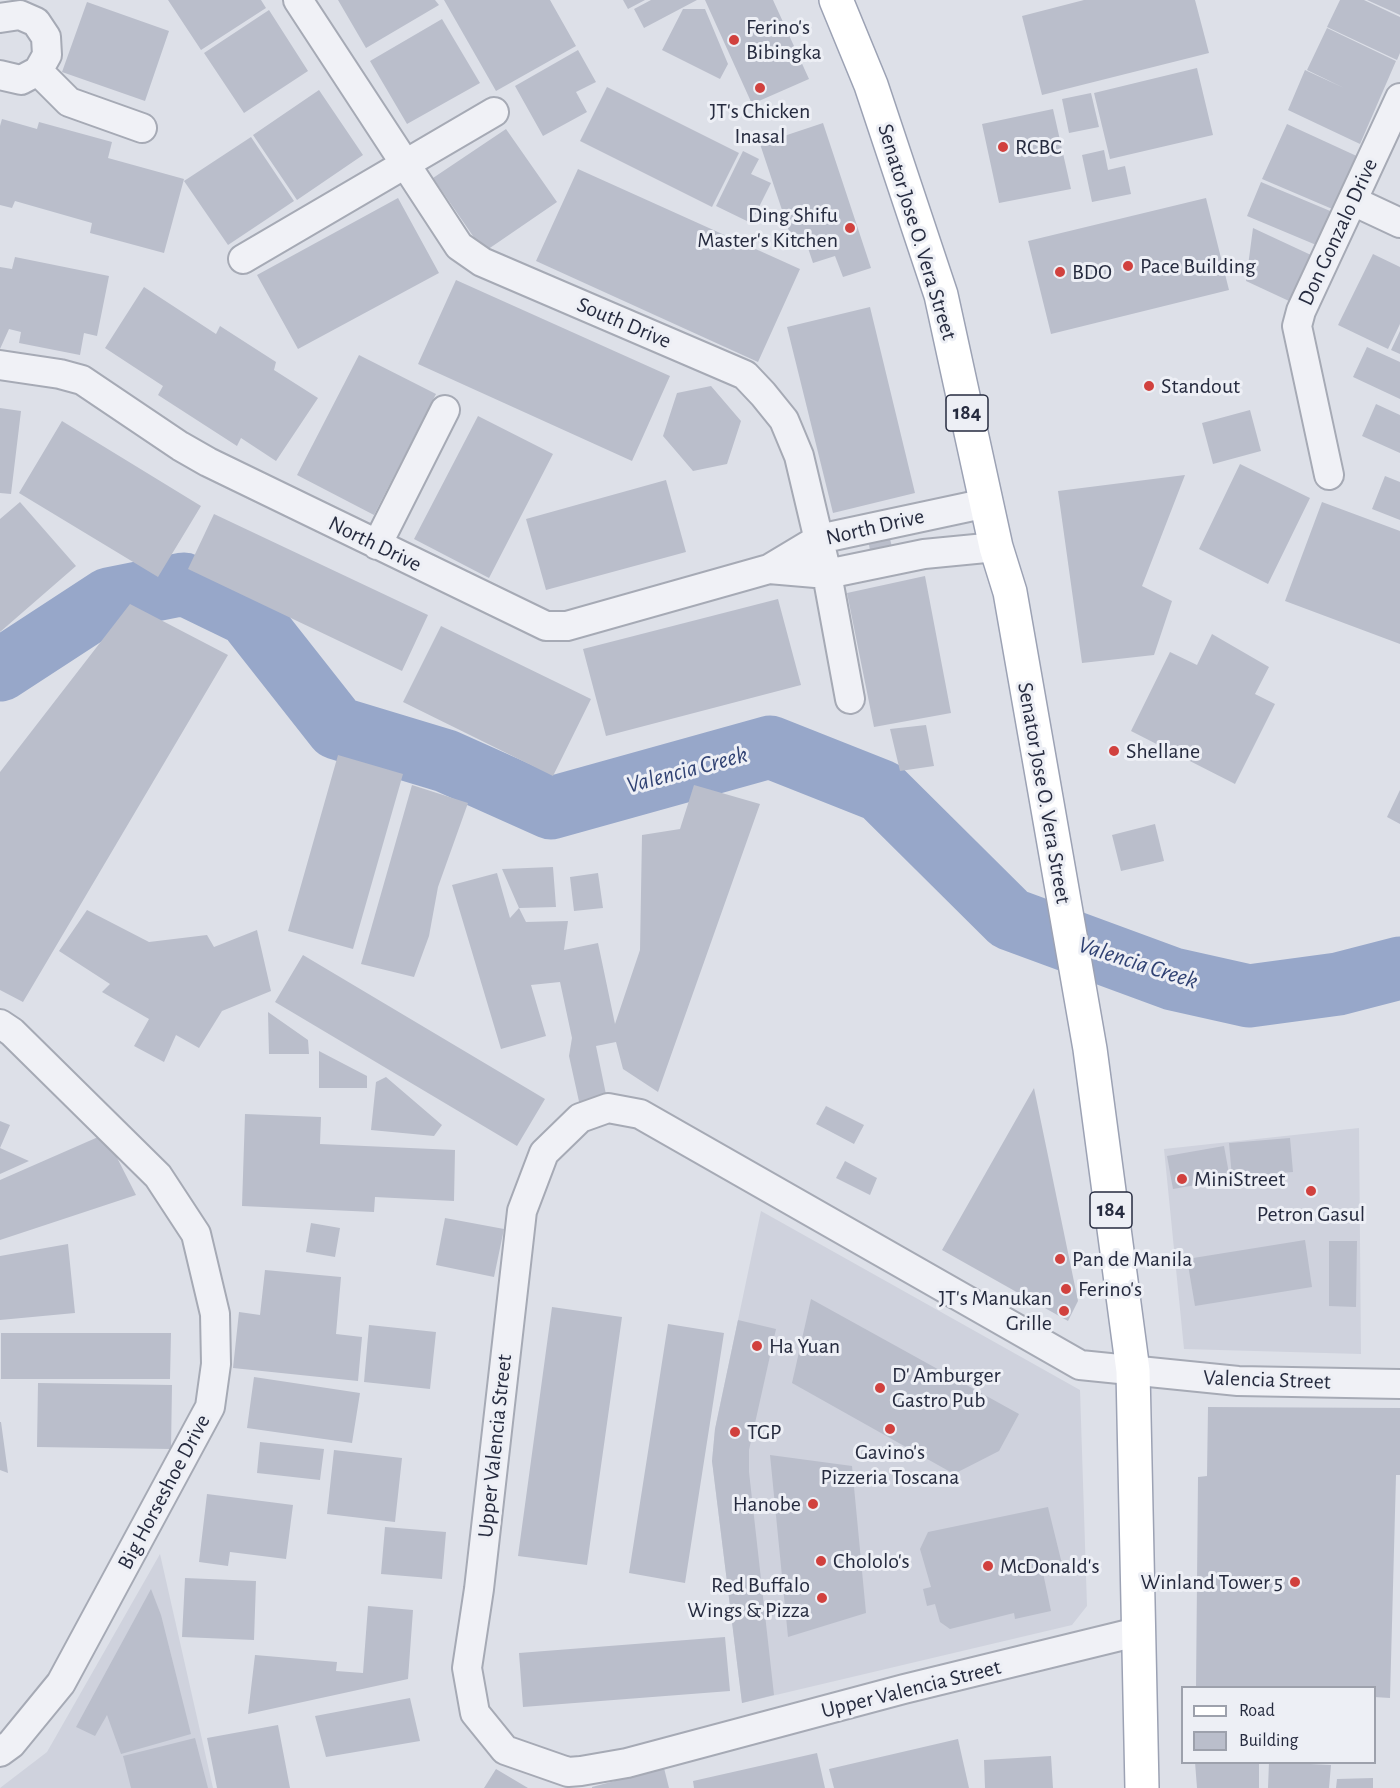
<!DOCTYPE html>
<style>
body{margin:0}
#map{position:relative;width:1400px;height:1788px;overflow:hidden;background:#dde0e8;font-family:"Alegreya Sans",sans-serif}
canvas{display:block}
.legend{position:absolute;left:1181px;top:1686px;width:195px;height:78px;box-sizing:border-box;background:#edeff5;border:2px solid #9da1ac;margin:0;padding:8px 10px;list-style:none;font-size:18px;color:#262b3f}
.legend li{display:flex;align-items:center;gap:12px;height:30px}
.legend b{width:30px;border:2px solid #9da1ac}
</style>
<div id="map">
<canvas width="1400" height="1788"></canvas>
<ul class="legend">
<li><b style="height:8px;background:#fff"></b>Road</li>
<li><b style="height:16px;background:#babecb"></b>Building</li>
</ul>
</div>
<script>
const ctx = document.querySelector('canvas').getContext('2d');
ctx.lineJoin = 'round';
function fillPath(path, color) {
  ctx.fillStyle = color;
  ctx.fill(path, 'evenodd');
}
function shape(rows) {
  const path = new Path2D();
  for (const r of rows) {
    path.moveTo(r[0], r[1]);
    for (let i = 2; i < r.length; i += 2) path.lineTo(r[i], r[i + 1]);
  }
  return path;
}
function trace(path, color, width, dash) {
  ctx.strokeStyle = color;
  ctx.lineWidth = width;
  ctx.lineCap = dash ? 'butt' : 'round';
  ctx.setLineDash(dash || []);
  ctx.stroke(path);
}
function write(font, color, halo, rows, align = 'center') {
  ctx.font = font + ' "Alegreya Sans",sans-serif';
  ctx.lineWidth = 6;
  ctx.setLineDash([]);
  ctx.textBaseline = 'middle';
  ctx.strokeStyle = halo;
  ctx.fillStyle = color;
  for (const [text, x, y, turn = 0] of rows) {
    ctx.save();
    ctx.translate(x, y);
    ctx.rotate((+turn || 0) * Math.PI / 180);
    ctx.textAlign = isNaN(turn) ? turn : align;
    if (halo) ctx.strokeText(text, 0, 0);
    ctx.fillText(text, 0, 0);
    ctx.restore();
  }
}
fillPath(shape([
 [1359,1128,1361,1354,1184,1349,1164,1149],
 [761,1211,1080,1390,1087,1606,1072,1625,742,1703,712,1461,715,1429],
 [160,1554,213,1788,0,1788,47,1752]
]), '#cfd2dd');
trace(shape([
 [0,670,109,599,184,584,248,615,337,728,446,761,551,808,770,747,881,791,1010,919,1173,979,1249,996,1338,984,1400,968]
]), '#97a7c9', 63);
fillPath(shape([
 [168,0,261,0,266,8,201,50],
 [338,0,435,0,439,5,366,48],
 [444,0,550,0,576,46,496,91],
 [623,0,645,0,628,9],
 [651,0,697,0,644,28,634,9],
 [705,0,773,0,809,79,752,104],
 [1084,0,1195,0,1209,53,1042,95,1022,16],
 [1340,0,1364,0,1400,17,1400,53,1397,60,1327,27],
 [1367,0,1400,0,1400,15],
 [87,2,169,31,145,101,62,72],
 [683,9,705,9,728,64,720,79,662,50],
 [269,10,308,71,244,113,204,53],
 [442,19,480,83,407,124,370,61],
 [1327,28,1396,61,1360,144,1288,110,1305,70,1344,88,1307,70],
 [578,50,596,82,576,92,587,112,543,136,515,86],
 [1197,68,1213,135,1110,159,1094,93],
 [607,87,739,153,712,207,580,141],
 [319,90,363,155,297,200,253,135],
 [1091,93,1099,127,1069,133,1062,99],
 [1053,109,1071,189,999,203,982,124],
 [2,119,37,129,39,122,112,142,108,158,184,179,164,253,90,233,92,223,15,201,12,208,0,205,0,126],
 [823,123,871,268,843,277,835,256,813,263,807,245,795,249,760,144],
 [1287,124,1361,158,1337,211,1262,179],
 [506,129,557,202,484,252,433,178],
 [251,137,294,201,228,245,184,181],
 [1104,150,1108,170,1125,166,1131,194,1092,202,1082,155],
 [743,151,759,159,751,174,771,183,751,223,716,206],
 [578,169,800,269,758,362,536,261],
 [1261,182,1335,213,1321,247,1247,216],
 [398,198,439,273,298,349,257,275],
 [1206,198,1229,290,1051,334,1028,241],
 [1253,228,1311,255,1289,301,1246,281],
 [1373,254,1400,267,1400,324,1388,349,1338,325],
 [15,257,109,276,97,336,84,333,80,355,19,343,21,332,9,329,0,349,0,267,12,269],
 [456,280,670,376,632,461,418,364],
 [144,287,216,334,220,326,276,362,274,370,318,398,276,461,241,438,237,446,158,395,163,386,105,348],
 [870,307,915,493,833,513,787,327],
 [1400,331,1400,354,1391,350],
 [1367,347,1400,362,1400,399,1353,377],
 [359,355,436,394,374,515,297,475],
 [711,386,741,421,727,464,693,471,663,436,677,393],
 [1376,404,1400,415,1400,453,1362,436],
 [0,408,21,411,11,494,0,493],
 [1250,410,1261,451,1213,464,1202,423],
 [478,416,553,454,489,578,414,539],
 [62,421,201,506,158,577,19,493],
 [1240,464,1310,498,1268,584,1199,549],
 [1185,475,1142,586,1172,601,1154,655,1082,663,1058,491],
 [1385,476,1400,482,1400,520,1372,509],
 [666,480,686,552,546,590,526,519],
 [20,502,76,566,0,632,0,519],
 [1322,502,1400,531,1400,644,1285,601],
 [214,514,428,615,402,671,188,569],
 [889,535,893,551,871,556,868,539],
 [925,576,951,713,874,727,847,593],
 [778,599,801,685,606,736,583,649],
 [130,604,228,655,23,1002,0,990,0,772],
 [441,626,591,699,553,776,403,702],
 [1212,634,1269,667,1255,694,1275,704,1235,784,1131,731,1170,652,1197,665],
 [926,725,934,766,900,771,890,729],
 [338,755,403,774,353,949,288,931],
 [412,785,468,803,438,887,429,936,414,977,361,964],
 [694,785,760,804,658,1092,623,1069,616,1042,596,1046,608,1104,580,1106,569,1056,572,1038,560,982,531,985,546,1036,501,1049,452,885,497,873,510,918,519,908,502,869,553,867,556,907,519,908,526,922,568,921,564,950,598,943,615,1024,640,950,642,835,680,829],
 [1400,790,1400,824,1387,817],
 [1155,824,1164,861,1121,871,1112,835],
 [598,873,603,908,574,911,570,877],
 [87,910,149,942,207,935,214,947,257,930,271,991,222,1011,199,1048,176,1035,164,1062,134,1046,149,1019,102,992,110,984,59,951],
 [303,955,545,1099,517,1146,275,1002],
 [268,1012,308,1040,309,1054,269,1054],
 [319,1051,367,1076,367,1088,319,1088],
 [386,1077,442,1125,434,1136,371,1130,376,1082],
 [1034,1088,1078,1301,1068,1321,942,1250],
 [826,1106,864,1125,854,1144,816,1124],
 [245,1114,321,1117,320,1144,455,1150,454,1201,375,1197,374,1212,242,1206],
 [0,1121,10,1125,0,1148],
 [105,1134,136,1195,0,1240,0,1180],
 [1290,1138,1293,1172,1232,1177,1229,1143],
 [1224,1146,1230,1179,1173,1189,1167,1156],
 [0,1148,29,1161,0,1174],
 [845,1161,877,1178,870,1195,836,1178],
 [445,1218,504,1229,494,1277,436,1265],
 [311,1223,340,1228,335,1257,306,1252],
 [1305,1240,1312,1287,1195,1306,1187,1259],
 [1329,1241,1357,1241,1356,1307,1329,1306],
 [68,1244,75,1313,0,1320,0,1256],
 [265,1270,341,1277,336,1334,362,1337,358,1381,233,1368,239,1312,260,1315],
 [811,1299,1019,1414,999,1451,954,1474,792,1383],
 [552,1307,622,1317,587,1565,518,1556],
 [738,1320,776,1329,749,1450,749,1472,774,1695,742,1703,712,1461,715,1429],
 [668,1324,724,1333,685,1583,629,1573],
 [369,1325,436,1332,430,1389,364,1382],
 [1,1333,171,1333,170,1379,1,1379],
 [254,1377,360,1393,352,1443,247,1428],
 [38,1383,172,1385,171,1449,37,1447],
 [1208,1407,1400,1408,1400,1475,1396,1475,1390,1698,1374,1697,1374,1688,1196,1688,1198,1477,1207,1476],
 [0,1422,1,1422,8,1473,0,1470],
 [260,1442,324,1449,320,1480,257,1473],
 [334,1450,402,1458,395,1522,327,1514],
 [770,1455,852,1466,866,1613,788,1637],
 [207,1494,293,1505,286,1559,230,1552,228,1566,199,1562],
 [1048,1507,1062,1564,1042,1568,1051,1611,1015,1619,1014,1613,950,1629,940,1622,935,1604,927,1606,923,1589,931,1587,920,1549,928,1532],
 [385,1527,446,1532,442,1579,381,1574],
 [185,1578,256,1581,254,1640,182,1637],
 [151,1589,161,1615,191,1734,121,1754,107,1715,95,1736,76,1727],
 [368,1606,413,1610,408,1679,248,1714,255,1655,337,1662,336,1671,363,1673],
 [725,1637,730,1691,523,1707,519,1653],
 [410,1698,420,1741,326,1757,315,1716],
 [278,1725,290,1788,217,1788,207,1738],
 [195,1738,208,1788,131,1788,123,1756],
 [958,1739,969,1788,834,1788,829,1769],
 [817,1753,825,1788,694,1788,693,1781],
 [1051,1756,1053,1788,985,1788,984,1760],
 [1195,1762,1259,1762,1259,1788,1197,1788],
 [1269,1762,1331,1765,1329,1788,1268,1788],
 [664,1768,669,1788,592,1788,592,1787],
 [496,1769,528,1788,484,1788],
 [1373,1778,1373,1788,1336,1788,1337,1779]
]), '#babecb');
const minor = shape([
 [298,0,459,246,482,262,745,375,763,394,784,420,799,456,827,574,850,699],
 [0,18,20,15,36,22,46,37,47,55,38,71,21,80,0,75],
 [38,71,69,102,142,128],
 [1353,201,1400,223],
 [243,259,494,112],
 [0,365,60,374,82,380,180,446,208,462,546,626,567,626,769,569,819,539,987,503],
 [1329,475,1297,326,1301,311,1400,98],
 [377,545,445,410],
 [769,569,827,574,924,554,996,547],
 [0,1024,12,1032,158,1176,196,1234,215,1314,216,1364,210,1407,61,1683,11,1744,0,1752],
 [1137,1632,904,1689,627,1763,581,1771,568,1772,505,1750,475,1713,467,1668,479,1589,522,1211,544,1153,580,1118,608,1108,640,1114,1080,1365,1238,1381,1400,1384]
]);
const primary = shape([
 [836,0,871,85,941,295,996,547,1010,592,1090,1049,1133,1371,1142,1788]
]);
trace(minor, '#a6aab5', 32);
trace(primary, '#9ca2b4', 36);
trace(minor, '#f0f1f6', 28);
trace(primary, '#fff', 33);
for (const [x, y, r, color] of [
 [734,40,6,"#d1413e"],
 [760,88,6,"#d1413e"],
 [1003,147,6,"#d1413e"],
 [850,228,6,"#d1413e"],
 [1128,266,6,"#d1413e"],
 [1060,272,6,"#d1413e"],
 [1149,386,6,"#d1413e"],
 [1114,751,6,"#d1413e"],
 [1182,1179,6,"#d1413e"],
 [1311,1191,6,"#d1413e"],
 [1060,1259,6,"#d1413e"],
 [1066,1289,6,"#d1413e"],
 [1064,1311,6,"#d1413e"],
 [757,1346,6,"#d1413e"],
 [880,1388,6,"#d1413e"],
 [890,1429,6,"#d1413e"],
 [735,1432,6,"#d1413e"],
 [813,1504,6,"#d1413e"],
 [821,1561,6,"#d1413e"],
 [988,1566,6,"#d1413e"],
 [1295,1582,6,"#d1413e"],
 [822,1598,6,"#d1413e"]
]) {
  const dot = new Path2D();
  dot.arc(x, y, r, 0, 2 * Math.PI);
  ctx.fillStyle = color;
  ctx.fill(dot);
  trace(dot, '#edeff5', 2);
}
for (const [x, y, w] of [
 [967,413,42],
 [1111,1210,42]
]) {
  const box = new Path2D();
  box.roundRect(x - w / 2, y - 18, w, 36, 4.5);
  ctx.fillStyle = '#edeff5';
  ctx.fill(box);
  trace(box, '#262b3f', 1.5);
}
write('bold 21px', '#262b3f', null, [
 ["184",967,413],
 ["184",1111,1210]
]);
write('22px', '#262b3f', '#edeff5', [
 ["Ferino's",746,27],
 ["Bibingka",746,52],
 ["JT's Chicken",760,111,"center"],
 ["Inasal",760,136,"center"],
 ["RCBC",1015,147],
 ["Ding Shifu",838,215,"right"],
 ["Master's Kitchen",838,240,"right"],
 ["Pace Building",1140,266],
 ["BDO",1072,272],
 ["Standout",1161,386],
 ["Shellane",1126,751],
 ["MiniStreet",1194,1179],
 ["Petron Gasul",1311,1214,"center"],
 ["Pan de Manila",1072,1259],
 ["Ferino's",1078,1289],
 ["JT's Manukan",1052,1298,"right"],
 ["Grille",1052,1323,"right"],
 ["Ha Yuan",769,1346],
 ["D' Amburger",892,1375],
 ["Gastro Pub",892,1400],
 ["TGP",747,1432],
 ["Gavino's",890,1452,"center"],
 ["Pizzeria Toscana",890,1477,"center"],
 ["Hanobe",801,1504,"right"],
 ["Chololo's",833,1561],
 ["McDonald's",1000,1566],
 ["Winland Tower 5",1283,1582,"right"],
 ["Red Buffalo",810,1585,"right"],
 ["Wings & Pizza",810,1610,"right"]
], 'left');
write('22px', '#262b3f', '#edeff5', [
 ["Senator Jose O. Vera Street",917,232,73],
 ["Don Gonzalo Drive",1338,232,-65],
 ["South Drive",624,323,23],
 ["North Drive",875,527,-13],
 ["North Drive",375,544,26],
 ["Senator Jose O. Vera Street",1044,793,80],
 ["Valencia Street",1267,1380,2],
 ["Upper Valencia Street",495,1446,-84],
 ["Big Horseshoe Drive",164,1492,-62],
 ["Upper Valencia Street",911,1689,-14]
]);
write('italic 24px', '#304273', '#edeff5', [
 ["Valencia Creek",687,770,-15],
 ["Valencia Creek",1138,963,18]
]);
</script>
